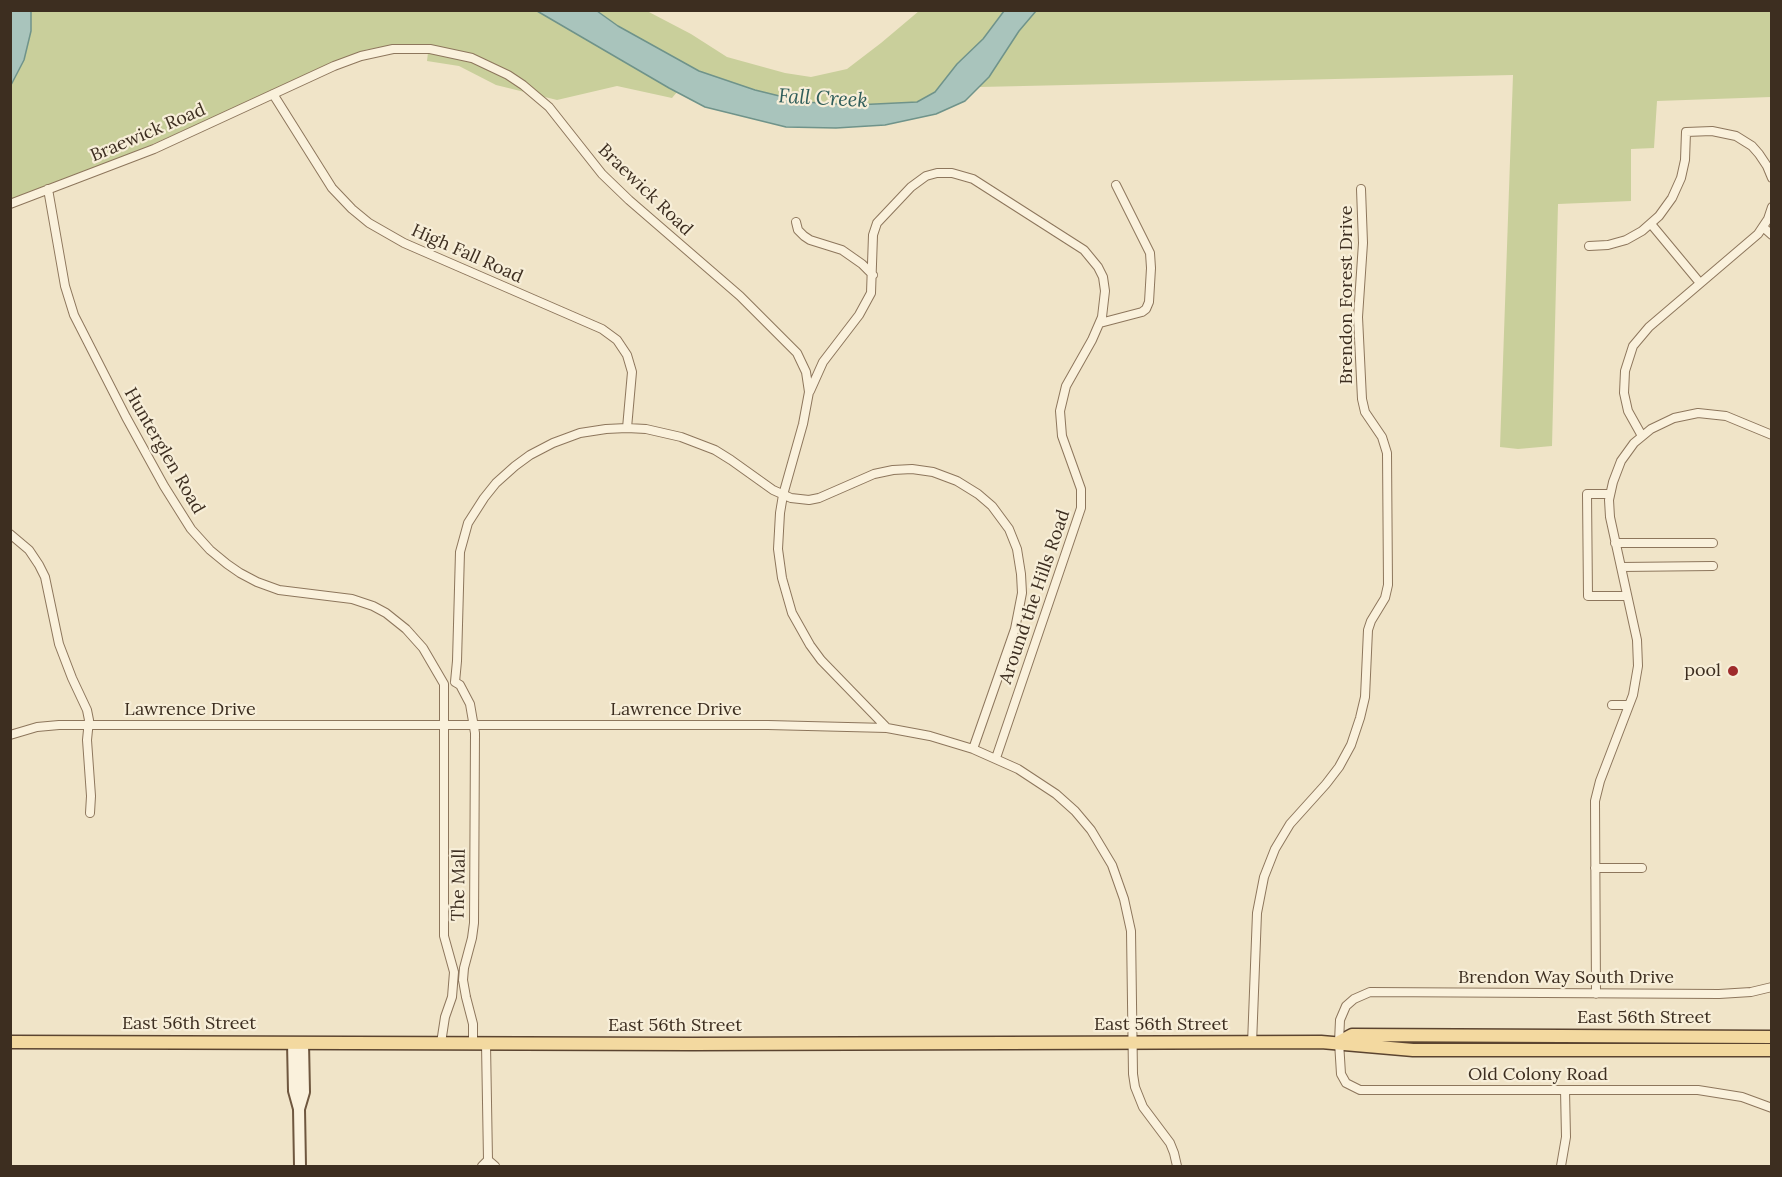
<!DOCTYPE html>
<style>
body{margin:0}
#map{position:relative;width:1782px;height:1177px;overflow:hidden;background:#f0e4c8;font-family:Lora,serif}
canvas{display:block}
.frame{position:absolute;inset:0;border:12px solid #3d2e20;pointer-events:none}
</style>
<div id="map">
<canvas width="1782" height="1177"></canvas>
<div class="frame"></div>
</div>
<script>
const ctx = document.querySelector('canvas').getContext('2d');
ctx.lineJoin = 'round';
function fillPath(path, color) {
  ctx.fillStyle = color;
  ctx.fill(path, 'evenodd');
}
function shape(rows) {
  const path = new Path2D();
  for (const r of rows) {
    path.moveTo(r[0], r[1]);
    for (let i = 2; i < r.length; i += 2) path.lineTo(r[i], r[i + 1]);
  }
  return path;
}
function trace(path, color, width, dash) {
  ctx.strokeStyle = color;
  ctx.lineWidth = width;
  ctx.lineCap = dash ? 'butt' : 'round';
  ctx.setLineDash(dash || []);
  ctx.stroke(path);
}
function write(font, color, halo, rows, align = 'center') {
  ctx.font = font + ' Lora,serif';
  ctx.lineWidth = 4.5;
  ctx.setLineDash([]);
  ctx.textBaseline = 'middle';
  ctx.strokeStyle = halo;
  ctx.fillStyle = color;
  for (const [text, x, y, turn = 0] of rows) {
    ctx.save();
    ctx.translate(x, y);
    ctx.rotate((+turn || 0) * Math.PI / 180);
    ctx.textAlign = isNaN(turn) ? turn : align;
    if (halo) ctx.strokeText(text, 0, 0);
    ctx.fillText(text, 0, 0);
    ctx.restore();
  }
}
fillPath(shape([
 [31,11,537,11,677,92,672,98,617,86,557,100,496,85,459,66,427,61,429,44,398,44,365,50,135,152,11,200,11,85,24,60,31,31],
 [597,11,647,11,691,34,727,57,785,73,811,77,847,69,881,43,919,11,1004,11,983,39,957,64,935,92,917,102,855,105,804,102,755,90,699,71,618,26],
 [1036,11,1771,11,1771,97,1657,101,1654,148,1631,149,1631,201,1558,204,1552,446,1518,449,1500,447,1513,75,979,87,989,77,1019,31]
]), '#c9cf9b');
const water = shape([
 [11,10,31,11,31,31,24,60,11,85,11,10],
 [537,11,597,11,618,26,699,71,755,90,804,102,855,105,917,102,935,92,957,64,983,39,1004,11,1036,11,1019,31,989,77,965,101,936,114,885,125,836,128,786,127,705,107,669,88,537,11]
]);
fillPath(water, '#a9c4bc');
trace(water, '#6f938a', 1.5);
const minor = shape([
 [273,94,332,188,352,209,369,223,404,243,602,329,617,340,627,355,632,372,627,428],
 [48,189,65,286,74,315,126,417,164,486,191,529,210,550,227,564,240,573,257,582,279,590,352,599,373,606,386,613,406,629,423,648,444,684,444,936,454,972,452,997,445,1017,441,1043],
 [10,204,154,149,334,66,361,56,393,49,430,49,472,58,508,75,523,85,549,107,602,174,629,200,740,296,797,353,806,372,809,392,803,424,783,495,780,513,778,549,782,578,792,613,810,645,821,660,887,728],
 [796,222,798,230,804,236,810,240,842,250,862,264,873,275],
 [1651,224,1700,283],
 [1763,227,1772,235],
 [1589,246,1608,245,1626,240,1642,231,1659,216,1672,198,1681,178,1685,160,1686,132,1712,131,1736,136,1752,146,1759,154,1767,166,1772,178],
 [1100,323,1142,312,1146,309,1149,302,1151,268,1150,253,1116,185],
 [810,391,823,362,859,315,871,293,873,235,877,223,911,187,926,176,937,173,952,173,973,179,1084,250,1098,267,1103,277,1105,291,1102,317,1092,340,1066,386,1060,411,1062,436,1081,489,1081,508,996,758],
 [1642,436,1628,411,1624,393,1625,371,1633,346,1649,327,1758,234,1768,219,1772,207],
 [1610,494,1587,494,1588,596,1627,596],
 [10,534,29,550,39,565,45,577,59,644,72,678,87,710,89,720,87,740,91,796,90,813],
 [1615,543,1713,543],
 [1621,567,1713,566],
 [455,682,457,661,460,552,468,523,484,498,496,483,515,466,530,455,553,443,580,433,606,429,627,428,646,429,681,437,715,450,731,460,773,490,791,498,809,500,819,498,874,474,893,470,912,469,933,472,957,481,978,494,992,506,1009,529,1017,549,1021,574,1022,593,1015,629,973,749],
 [455,682,460,685,470,704,475,733,474,923,472,938,464,968,463,980,466,997,473,1024,473,1043],
 [1612,705,1629,705],
 [10,735,37,727,59,725,768,725,887,728,930,736,973,749,1018,769,1056,794,1075,811,1091,830,1112,865,1124,899,1131,931,1133,1074,1135,1087,1143,1107,1170,1143,1174,1153,1177,1166],
 [1595,868,1642,868],
 [1772,987,1751,992,1719,994,1370,992,1354,999,1346,1006,1340,1020,1339,1042,1341,1074,1346,1083,1360,1090,1698,1090,1742,1097,1772,1108],
 [1596,994,1595,801,1600,781,1633,695,1638,666,1637,640,1610,517,1609,500,1613,482,1621,461,1634,443,1651,429,1674,418,1698,413,1726,416,1772,435],
 [486,1044,488,1160],
 [1252,1044,1257,913,1264,877,1275,849,1290,824,1326,784,1339,767,1351,745,1360,718,1365,697,1368,630,1371,621,1385,598,1388,585,1387,453,1382,437,1365,412,1362,399,1358,317,1363,243,1361,189],
 [488,1160,495,1166],
 [482,1166,488,1160],
 [1561,1166,1566,1137,1565,1090]
]);
const secondary = shape([
 [293,1043,294,1091,299,1109,300,1166],
 [299,1109,304,1092,303,1043]
]);
const primary = shape([
 [10,1042,692,1044,1321,1042,1413,1050,1772,1050],
 [1339,1042,1352,1035,1772,1037]
]);
trace(minor, '#8d765c', 10);
trace(secondary, '#6f573f', 14);
trace(primary, '#5b4430', 15);
trace(minor, '#faf1dc', 8);
trace(secondary, '#faf1dc', 10);
trace(primary, '#f3d9a0', 12);
for (const [x, y, r, color] of [
 [1733,671,6,"#9e2a2b"]
]) {
  const dot = new Path2D();
  dot.arc(x, y, r, 0, 2 * Math.PI);
  ctx.fillStyle = color;
  ctx.fill(dot);
  trace(dot, '#f7eed8', 2);
}
write('18px', '#3d2e20', '#f7eed8', [
 ["Braewick Road",148,133,-23],
 ["Braewick Road",645,190,44],
 ["High Fall Road",467,254,24],
 ["Brendon Forest Drive",1347,295,-90],
 ["Hunterglen Road",164,451,60],
 ["Around the Hills Road",1035,597,-71],
 ["Lawrence Drive",190,710],
 ["Lawrence Drive",676,710],
 ["The Mall",459,885,-89],
 ["Brendon Way South Drive",1566,978],
 ["East 56th Street",1644,1018],
 ["East 56th Street",189,1024],
 ["East 56th Street",1161,1025],
 ["East 56th Street",675,1026],
 ["Old Colony Road",1538,1075]
]);
write('18px', '#3d2e20', '#f7eed8', [
 ["pool",1721,671]
], 'right');
write('italic 20px', '#2f5d5a', '#f7eed8', [
 ["Fall Creek",823,99,3]
]);
</script>
